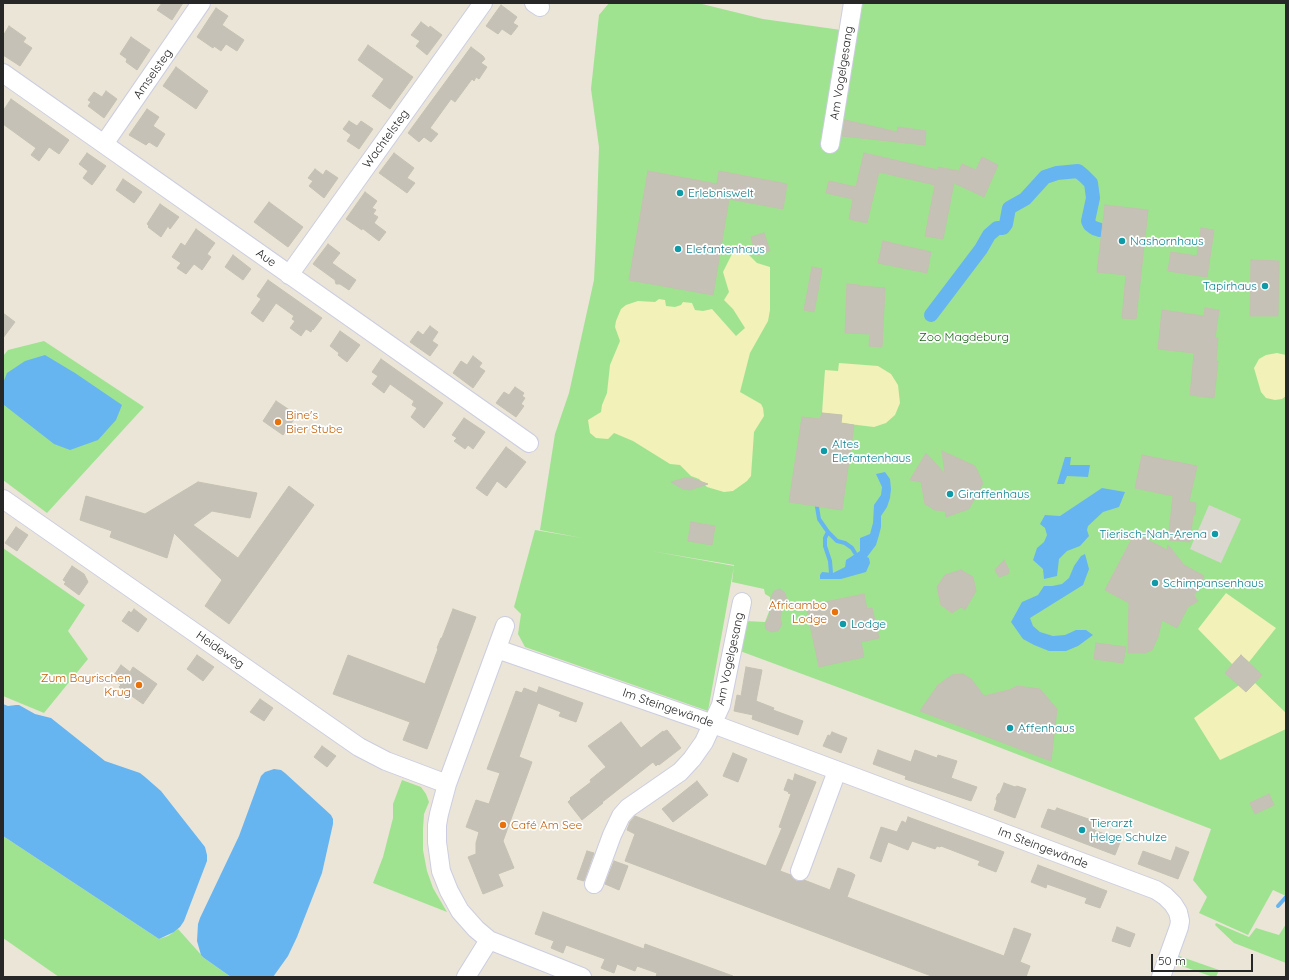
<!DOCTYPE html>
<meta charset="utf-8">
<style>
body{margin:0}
#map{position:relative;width:1289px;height:980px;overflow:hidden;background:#eae5d7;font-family:Quicksand,sans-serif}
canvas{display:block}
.frame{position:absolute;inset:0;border:4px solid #272727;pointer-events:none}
.scale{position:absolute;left:1151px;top:954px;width:102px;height:18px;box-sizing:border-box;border:2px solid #272727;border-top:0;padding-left:5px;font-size:12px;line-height:14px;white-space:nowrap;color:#272727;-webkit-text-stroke:3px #fff;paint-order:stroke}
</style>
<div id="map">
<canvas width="1289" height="980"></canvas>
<div class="frame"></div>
<div class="scale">50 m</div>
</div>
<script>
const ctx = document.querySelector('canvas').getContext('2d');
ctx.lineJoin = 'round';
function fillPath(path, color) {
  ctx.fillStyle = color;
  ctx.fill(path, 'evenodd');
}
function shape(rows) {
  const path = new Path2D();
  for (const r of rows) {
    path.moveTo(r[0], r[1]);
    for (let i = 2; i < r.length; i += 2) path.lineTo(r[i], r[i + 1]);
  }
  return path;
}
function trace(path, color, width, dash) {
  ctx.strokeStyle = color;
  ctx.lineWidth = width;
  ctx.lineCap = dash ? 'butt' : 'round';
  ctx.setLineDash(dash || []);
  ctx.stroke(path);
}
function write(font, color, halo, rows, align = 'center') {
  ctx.font = font + ' Quicksand,sans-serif';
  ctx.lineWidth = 3.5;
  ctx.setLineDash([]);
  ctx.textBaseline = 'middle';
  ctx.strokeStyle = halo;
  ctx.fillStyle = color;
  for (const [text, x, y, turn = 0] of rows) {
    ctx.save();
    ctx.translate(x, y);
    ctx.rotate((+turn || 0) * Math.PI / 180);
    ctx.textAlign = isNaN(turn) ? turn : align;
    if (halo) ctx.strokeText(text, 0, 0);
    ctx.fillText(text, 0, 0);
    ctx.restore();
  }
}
fillPath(shape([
 [609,3,698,3,763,19,841,30,862,3,1286,3,1286,896,1273,890,1248,935,1199,913,1207,897,1193,880,1211,829,975,738,740,651,746,621,765,622,770,609,770,597,765,594,764,589,732,582,734,565,651,551,734,566,708,711,525,647,518,634,521,614,514,607,535,530,582,538,540,530,555,434,569,393,594,280,596,239,599,147,591,89,599,15],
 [44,341,144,407,47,513,3,480,3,356,8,350],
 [3,548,85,605,68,631,88,659,44,713,3,696],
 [402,780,421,787,426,794,429,802,424,814,423,829,423,850,427,871,433,888,447,912,373,883,383,857,393,818,393,804],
 [3,836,159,939,168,936,178,929,204,958,231,977,59,977,3,938],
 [1216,923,1249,937,1256,928,1279,935,1286,924,1286,963,1234,943,1215,925],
 [1179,956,1219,970,1216,977,1213,977,1176,964]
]), '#9fe391');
fillPath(shape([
 [734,250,744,250,757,263,770,267,770,310,768,321,750,353,740,392,761,404,763,408,764,416,754,432,751,476,747,481,733,491,724,492,707,487,699,479,691,476,680,465,670,464,633,441,614,433,608,439,596,438,590,433,588,420,601,412,602,405,607,393,610,365,620,341,615,327,616,321,621,309,626,305,638,301,655,302,659,299,665,300,666,306,675,307,681,305,683,302,692,303,695,310,703,311,712,309,736,336,745,328,733,309,724,300,729,292,723,272],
 [1277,353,1286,355,1286,396,1282,399,1275,400,1266,398,1261,392,1254,368,1259,359,1266,355],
 [839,363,878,366,891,374,898,385,900,403,895,415,886,423,874,427,841,423,842,415,822,413,825,370,838,371],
 [1226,593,1276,628,1249,662,1241,655,1232,664,1198,629],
 [1255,683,1286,713,1286,729,1220,760,1194,718,1239,685,1246,692]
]), '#f1f1b8');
fillPath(shape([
 [1209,505,1241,519,1221,563,1190,549]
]), '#dad7ce');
fillPath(shape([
 [45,355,75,373,122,405,116,420,98,440,70,450,54,444,4,405,3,400,3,383,7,373,25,361],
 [1065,457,1071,457,1070,465,1090,465,1088,477,1067,476,1064,484,1057,484],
 [885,472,890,479,891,489,890,498,887,507,881,516,881,527,879,535,876,545,867,557,869,558,870,563,866,572,841,579,820,579,820,575,822,572,833,573,845,567,846,560,860,551,860,538,870,534,873,523,874,505,881,495,882,487,876,474],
 [1102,488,1125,492,1119,507,1103,512,1088,526,1087,530,1089,536,1080,546,1067,551,1059,559,1057,576,1044,579,1043,569,1033,560,1037,548,1044,542,1047,535,1045,528,1040,524,1045,515,1060,516],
 [1085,554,1089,569,1083,585,1030,618,1033,626,1040,632,1053,636,1065,635,1076,630,1086,630,1093,635,1078,646,1066,651,1049,651,1034,645,1023,639,1011,622,1022,602,1038,595,1044,586,1052,586,1062,584,1069,578,1074,566,1081,556],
 [3,704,8,706,16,705,19,705,35,714,51,718,105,761,140,773,145,777,161,791,205,847,207,855,207,861,184,921,180,927,174,932,159,939,3,836],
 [274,769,281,770,285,773,331,815,333,819,333,824,322,873,297,937,288,956,273,977,231,977,204,958,201,955,197,941,198,924,200,918,239,836,261,776,265,772]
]), '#66b5f1');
trace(shape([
 [817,507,819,519,828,532,837,541,845,543,852,548,855,553],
 [828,532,825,538,825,546,830,561,831,573],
 [1278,906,1286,897]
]), '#66b5f1', 4);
trace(shape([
 [931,315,981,249,989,235,997,228,1003,228,1006,224,1009,208,1025,199,1045,177,1057,173,1078,171,1084,176,1091,183,1093,198,1088,221,1090,225,1094,228,1100,230]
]), '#66b5f1', 14);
const building = shape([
 [162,3,183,3,172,20,157,10,162,3],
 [501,5,517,17,513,23,518,26,511,35,502,29,498,34,486,26,501,5],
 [216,8,228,16,222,25,244,40,237,51,226,44,221,51,214,46,213,48,197,37,216,8],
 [421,22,429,28,430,26,442,35,427,55,416,46,420,41,411,35,421,22],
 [9,26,26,38,23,42,32,48,20,66,3,55,3,36,9,26],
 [131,37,150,50,137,70,126,62,127,59,120,54,131,37],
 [368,45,413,77,390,109,372,96,384,79,358,60,368,45],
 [471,47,483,56,485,59,481,63,487,67,479,79,476,77,474,81,472,79,455,102,451,99,430,128,438,134,431,142,424,137,419,142,408,133,471,47],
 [176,67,208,91,196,109,163,86,176,67],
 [106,91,117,99,104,118,88,106,91,102,88,100,94,92,102,97,106,91],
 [11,99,69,140,59,154,49,147,39,161,31,155,36,148,3,124,3,111,11,99],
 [147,109,159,117,153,126,165,134,157,147,149,142,146,145,129,135,147,109],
 [845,120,897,132,898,127,926,131,925,145,842,136,845,120],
 [349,121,357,126,361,121,373,129,359,149,347,141,351,135,343,129,349,121],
 [87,153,106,166,92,185,83,178,88,171,79,164,87,153],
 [394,153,414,168,407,178,415,183,407,193,379,173,394,153],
 [864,153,938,170,938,167,959,171,962,164,976,170,982,157,998,165,984,197,954,183,943,239,925,236,935,185,879,172,867,223,849,219,853,199,826,193,829,181,856,187,864,153],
 [315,169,323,175,326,170,338,178,324,198,309,186,313,181,308,178,315,169],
 [648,171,717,184,719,171,787,184,783,209,729,199,713,295,629,280,648,171],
 [123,179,142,192,134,203,116,190,123,179],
 [365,192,377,201,372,208,376,210,373,214,378,217,374,223,386,232,379,241,362,228,362,230,346,219,365,192],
 [269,202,303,227,288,247,254,222,269,202],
 [160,204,179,217,170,229,168,226,161,237,148,227,149,226,147,224,160,204],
 [1105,205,1148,210,1136,319,1122,318,1126,275,1097,272,1105,205],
 [1201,228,1214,230,1207,277,1168,271,1171,252,1197,256,1201,228],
 [196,229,215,243,207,254,211,257,202,270,194,264,186,274,177,268,181,263,172,257,181,243,185,246,196,229],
 [764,233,770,251,756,255,751,237,764,233],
 [883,241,931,252,927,273,878,263,883,241],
 [328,244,340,253,332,263,356,280,349,290,340,284,336,284,335,280,313,264,328,244],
 [233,255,251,269,243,280,225,267,233,255],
 [1251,260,1279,261,1278,316,1250,316,1251,260],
 [812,267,822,269,814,312,804,310,812,267],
 [268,280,322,318,313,330,312,329,311,332,306,329,301,336,290,328,295,321,292,319,294,316,276,303,263,322,251,313,261,299,257,296,268,280],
 [847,284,859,285,859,286,885,288,882,347,869,346,870,334,845,333,847,284],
 [1205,308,1219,310,1215,338,1218,338,1216,361,1218,361,1214,398,1190,395,1194,353,1158,349,1162,310,1204,316,1205,308],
 [3,313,15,322,3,338,3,313],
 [430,326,438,332,432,341,438,345,430,356,410,342,418,331,423,335,430,326],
 [340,331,360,345,347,362,338,355,339,353,330,346,340,331],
 [473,356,482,363,479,367,485,371,473,388,453,373,461,361,467,365,473,356],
 [381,359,443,403,424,428,411,417,417,408,412,405,414,401,390,384,384,393,372,384,378,376,372,372,381,359],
 [515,387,524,393,522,396,525,398,521,404,524,406,516,417,496,403,504,392,509,395,515,387],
 [276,401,297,415,283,435,263,421,276,401],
 [822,413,842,415,841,423,854,425,842,510,789,502,802,417,820,419,822,413],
 [464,418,485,432,473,449,468,445,465,449,454,441,457,438,452,435,464,418],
 [506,447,526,462,506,488,497,481,487,496,476,488,506,447],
 [942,451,975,466,983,483,969,509,946,517,945,511,935,510,925,504,921,482,910,480,926,453,945,474,942,451],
 [1142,455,1197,466,1189,502,1196,503,1195,515,1193,515,1190,542,1168,540,1173,496,1135,488,1142,455],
 [685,478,691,478,708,484,690,490,683,489,671,482,685,478],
 [198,482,257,493,250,518,212,511,193,525,238,558,289,486,314,505,229,624,205,606,222,580,174,533,167,558,110,537,112,531,80,520,86,496,145,514,198,482],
 [691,522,715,526,712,545,688,541,691,522],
 [16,527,28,535,17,551,5,543,16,527],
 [1135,533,1167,550,1168,545,1184,565,1204,576,1194,596,1198,601,1188,607,1177,628,1162,620,1158,637,1152,650,1145,653,1128,653,1129,603,1105,590,1135,533],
 [1004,560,1009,570,1008,574,999,577,995,570,1004,560],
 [72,566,84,574,88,582,79,595,64,584,66,582,63,580,72,566],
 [961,570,973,577,976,591,965,610,961,607,952,613,941,605,937,587,945,575,961,570],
 [780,589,785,593,787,600,783,605,780,618,782,624,778,631,771,632,766,629,765,624,769,617,771,604,771,597,774,591,780,589],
 [864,594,867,609,872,608,879,638,861,642,864,657,819,667,806,606,864,594],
 [134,609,147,619,138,632,122,621,129,611,131,613,134,609],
 [453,609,476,617,427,749,403,740,410,722,333,694,348,655,425,684,438,649,437,648,441,638,442,638,453,609],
 [1096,643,1126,647,1123,663,1094,659,1096,643],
 [197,655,214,667,203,681,187,669,197,655],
 [1241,655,1262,675,1246,692,1225,673,1241,655],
 [121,665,130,672,133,667,157,684,143,704,119,687,121,685,112,678,121,665],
 [746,667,762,670,756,701,774,708,773,710,803,721,798,735,752,719,753,715,734,711,737,695,741,696,746,667],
 [963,674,971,679,984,696,1009,690,1017,686,1040,689,1057,709,1051,761,920,711,938,685,952,675,963,674],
 [539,687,583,703,576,722,559,716,561,712,538,703,519,757,532,762,503,841,514,868,498,874,503,886,483,894,468,857,476,854,476,843,479,832,466,827,476,800,489,804,500,773,487,769,516,691,522,693,524,688,537,693,539,687],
 [260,699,273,708,264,721,250,712,260,699],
 [621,722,641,748,663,731,663,732,667,730,681,748,659,765,658,764,656,766,653,762,605,800,602,802,603,803,582,820,568,802,571,799,570,798,591,782,590,780,606,767,588,746,621,722],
 [832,732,847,738,841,753,823,746,828,735,830,736,832,732],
 [322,746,336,756,327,767,314,757,322,746],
 [878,750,911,762,915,750,937,758,938,755,957,761,951,778,977,787,971,801,905,779,906,776,873,764,878,750],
 [733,753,747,759,738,782,723,776,733,753],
 [795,774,816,782,780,871,791,875,796,881,804,880,830,890,838,868,852,873,855,875,847,897,1004,956,1014,928,1031,934,1020,962,1030,966,1026,977,934,977,625,861,635,834,627,830,630,822,635,816,766,866,782,828,779,827,791,794,788,793,789,792,784,790,788,779,793,781,795,774],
 [697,781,708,795,673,822,662,809,697,781],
 [1004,783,1015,787,1017,786,1026,789,1015,818,994,810,997,801,996,799,998,794,1000,793,1004,783],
 [1269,794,1274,805,1255,814,1250,803,1269,794],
 [1057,808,1097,822,1094,830,1121,840,1115,855,1041,827,1048,809,1055,811,1057,808],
 [908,817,1004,852,996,872,978,865,980,861,941,846,940,847,937,846,935,849,912,841,908,850,888,842,881,862,870,858,881,827,897,832,902,821,906,823,908,817],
 [1176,847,1189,852,1178,879,1138,864,1143,851,1171,861,1176,847],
 [587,851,594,853,584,881,577,879,587,851],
 [614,861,628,866,619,890,605,884,614,861],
 [1038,865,1107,891,1100,908,1085,903,1087,898,1047,884,1046,888,1031,882,1038,865],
 [543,912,644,949,645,944,733,976,733,977,656,977,657,973,637,966,635,971,617,964,614,973,601,968,605,959,566,945,563,953,551,948,554,941,535,934,543,912],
 [1117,927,1135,934,1130,947,1112,941,1117,927]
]);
fillPath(building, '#c5c1b7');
trace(building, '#c5c1b1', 1);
const minor = shape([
 [534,3,540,7],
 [3,73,529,443],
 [104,144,201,3],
 [830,144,853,3],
 [289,275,483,3],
 [3,499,359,747,386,761,447,784],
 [505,626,447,784,439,814,437,825,437,842,441,871,449,891,460,911,476,929,489,940,582,977],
 [497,649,713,724,1156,890,1165,896,1173,904,1178,912,1180,921,1179,927,1161,977],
 [800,871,837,771],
 [594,884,612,835,621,816,628,808,680,772,692,759,704,742,721,705,742,602],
 [466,977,489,940]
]);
trace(minor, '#cccde1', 20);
trace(minor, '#fff', 18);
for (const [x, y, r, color] of [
 [680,193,4,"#0f9aa8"],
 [1122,241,4,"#0f9aa8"],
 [678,249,4,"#0f9aa8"],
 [1265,286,4,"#0f9aa8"],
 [278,422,4,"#e8710a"],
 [824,451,4,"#0f9aa8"],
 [950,494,4,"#0f9aa8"],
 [1215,534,4,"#0f9aa8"],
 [1155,583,4,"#0f9aa8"],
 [835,612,4,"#e8710a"],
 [843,624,4,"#0f9aa8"],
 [139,685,4,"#e8710a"],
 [1010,728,4,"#0f9aa8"],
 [503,825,4,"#e8710a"],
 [1082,830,4,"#0f9aa8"]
]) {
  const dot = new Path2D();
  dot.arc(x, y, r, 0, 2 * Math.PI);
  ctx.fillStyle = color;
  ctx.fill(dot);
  trace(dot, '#fff', 1.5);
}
write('12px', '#272727', '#fff', [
 ["Am Vogelgesang",842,73,-81],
 ["Amselsteg",153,74,-55],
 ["Wachtelsteg",386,139,-54],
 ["Aue",266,258,35],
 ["Heideweg",220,650,35],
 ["Am Vogelgesang",730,659,-78],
 ["Im Steingewände",668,708,19],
 ["Im Steingewände",1043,848,21]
]);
write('12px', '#0d838f', '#fff', [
 ["Erlebniswelt",688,193],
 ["Nashornhaus",1130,241],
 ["Elefantenhaus",686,249],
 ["Tapirhaus",1257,286,"right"],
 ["Altes",832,444],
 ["Elefantenhaus",832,458],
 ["Giraffenhaus",958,494],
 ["Tierisch-Nah-Arena",1207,534,"right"],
 ["Schimpansenhaus",1163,583],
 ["Lodge",851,624],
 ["Affenhaus",1018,728],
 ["Tierarzt",1090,823],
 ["Helge Schulze",1090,837]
], 'left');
write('12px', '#1a6317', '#fff', [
 ["Zoo Magdeburg",964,337]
]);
write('12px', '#c56008', '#fff', [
 ["Bine's",286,415],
 ["Bier Stube",286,429],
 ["Africambo",827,605,"right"],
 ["Lodge",827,619,"right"],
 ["Zum Bayrischen",131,678,"right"],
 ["Krug",131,692,"right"],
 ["Café Am See",511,825]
], 'left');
</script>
